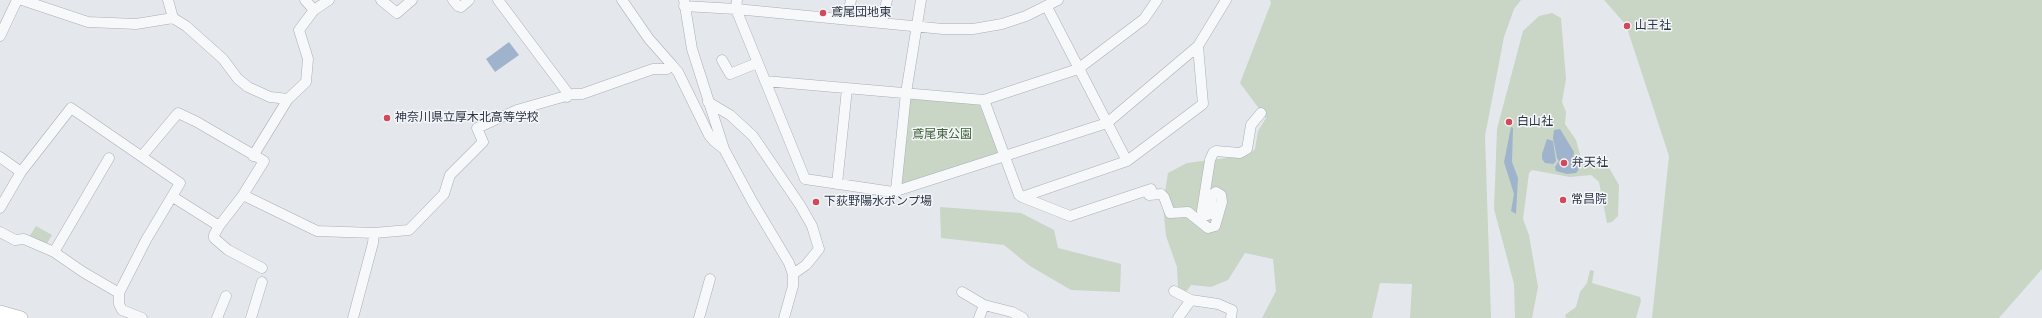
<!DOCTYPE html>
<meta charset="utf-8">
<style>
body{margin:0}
canvas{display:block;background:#e4e7ec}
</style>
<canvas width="2042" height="318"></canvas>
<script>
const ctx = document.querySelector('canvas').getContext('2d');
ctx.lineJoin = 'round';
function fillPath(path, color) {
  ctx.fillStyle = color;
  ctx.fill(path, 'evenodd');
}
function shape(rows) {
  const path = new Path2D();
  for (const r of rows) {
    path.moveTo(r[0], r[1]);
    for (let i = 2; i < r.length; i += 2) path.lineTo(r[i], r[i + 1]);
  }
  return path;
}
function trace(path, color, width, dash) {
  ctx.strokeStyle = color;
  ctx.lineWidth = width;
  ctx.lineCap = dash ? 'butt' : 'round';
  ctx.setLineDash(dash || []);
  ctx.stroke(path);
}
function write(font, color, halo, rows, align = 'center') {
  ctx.font = font + ' "Open Sans","Noto Sans JP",sans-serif';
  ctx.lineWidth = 3;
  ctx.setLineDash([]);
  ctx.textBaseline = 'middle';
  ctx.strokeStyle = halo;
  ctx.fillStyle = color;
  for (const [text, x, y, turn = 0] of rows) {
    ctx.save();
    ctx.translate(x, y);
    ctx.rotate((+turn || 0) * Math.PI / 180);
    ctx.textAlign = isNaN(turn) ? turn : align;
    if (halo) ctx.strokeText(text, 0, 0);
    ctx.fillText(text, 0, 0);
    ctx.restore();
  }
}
fillPath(shape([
 [1270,0,1521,0,1514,9,1504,37,1485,136,1491,318,1410,318,1412,284,1380,283,1372,318,1262,318,1276,291,1273,259,1245,253,1228,280,1211,287,1191,285,1186,292,1178,289,1177,267,1166,236,1163,205,1168,173,1187,163,1248,155,1255,149,1258,131,1266,118,1240,83,1271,3],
 [1604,0,2042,0,2042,269,1999,318,1652,318,1669,156,1626,25],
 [1552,13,1561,18,1566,79,1562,102,1566,112,1565,124,1576,140,1581,158,1586,162,1598,161,1608,166,1619,185,1618,216,1612,222,1607,223,1599,182,1591,175,1570,177,1532,170,1529,173,1523,219,1529,235,1538,287,1532,318,1515,318,1514,284,1494,209,1497,129,1523,31,1539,16],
 [912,98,979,103,998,152,996,155,902,186,900,184,910,101],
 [940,207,1021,213,1054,230,1058,248,1121,264,1120,292,1071,290,1030,266,1004,245,941,238],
 [36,226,52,235,46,245,29,237],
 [1590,270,1594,271,1592,283,1640,297,1641,301,1636,318,1566,318,1565,315,1576,307,1580,292,1587,283]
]), '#c9d6c5');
fillPath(shape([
 [509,42,519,55,495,72,486,59],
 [1511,127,1513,128,1512,162,1518,178,1516,214,1511,211,1514,194,1504,162],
 [1560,129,1574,152,1573,159,1579,169,1576,173,1567,174,1556,171,1555,167,1559,161,1557,158,1553,138,1554,130],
 [1547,139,1553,141,1556,161,1553,164,1545,163,1542,159,1542,154]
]), '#9fb4cc');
const minor = shape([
 [22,0,88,22,136,24,173,18],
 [168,0,173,18,186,26,223,59,238,79,248,87,270,97,288,99],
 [305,0,314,10],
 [381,0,397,13,412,0],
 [453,0,458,6,461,7,469,0],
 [498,0,567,92,567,97],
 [684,0,692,49,724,149,752,201,789,263,793,274,793,286,784,318],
 [737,0,736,9,805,179,893,192,1107,123,1198,46,1226,0],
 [684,6,736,9,943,29,973,29,1002,24,1026,16,1058,0],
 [1047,7,1127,161],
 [847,19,851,0],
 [882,22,887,0],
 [0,36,17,0],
 [722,60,730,74,757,63],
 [672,65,678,72,709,135,714,141,724,149],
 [765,81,984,100,1078,69,1144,19,1157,0],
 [984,100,1019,195,1022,197,1070,216,1151,189],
 [708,102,730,115,753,136,800,205,812,226,819,249,806,265,793,274],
 [142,156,178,113,197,122,264,161,243,195,317,231,374,233,409,230,444,194,450,175,483,142,477,128,517,110,573,94,582,94,653,69,667,69,672,65,649,39,622,0],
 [253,156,288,99,306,82,308,59,299,30,314,10,329,0],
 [0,157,21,172],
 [837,184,847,89],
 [896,190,906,93,921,0],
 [1149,195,1161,194,1164,197,1170,213,1188,212,1208,228,1215,226,1222,202,1221,195,1216,192,1211,196,1213,213,1207,215,1202,211,1210,160,1213,153,1216,151,1240,153,1247,149,1251,125,1261,113],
 [173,197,219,226,214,235,214,238,228,250,262,268],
 [1022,197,1127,161,1203,104,1198,46],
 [0,208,21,172,71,108,180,183,146,240,119,293,119,304,122,310,142,318],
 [219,226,243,195],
 [0,232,15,240,24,239,54,252,83,272,119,293],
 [54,252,109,158],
 [1174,291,1191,300],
 [962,292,984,305,1012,312,1023,318],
 [217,318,226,296],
 [251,318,262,282],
 [353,318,373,243,374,233],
 [699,318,710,279],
 [979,318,984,305],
 [1178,318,1191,300,1218,304,1232,310,1231,318]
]);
const major = shape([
 [0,312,21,318]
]);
trace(minor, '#a9aeb7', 11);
trace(major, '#a3abb8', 14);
trace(minor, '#f7f8fa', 10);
trace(major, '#fff', 13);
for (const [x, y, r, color] of [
 [823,13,4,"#d1495b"],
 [1627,26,4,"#d1495b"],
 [387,118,4,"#d1495b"],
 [1509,122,4,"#d1495b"],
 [1564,163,4,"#d1495b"],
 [1563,200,4,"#d1495b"],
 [816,202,4,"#d1495b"]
]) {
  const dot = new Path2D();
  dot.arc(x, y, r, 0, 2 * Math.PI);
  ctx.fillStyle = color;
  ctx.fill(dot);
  trace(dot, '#f4f6f9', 1.5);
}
write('12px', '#2b3445', '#f4f6f9', [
 ["鳶尾団地東",831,13],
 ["山王社",1635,26],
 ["神奈川県立厚木北高等学校",395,118],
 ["白山社",1517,122],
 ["弁天社",1572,163],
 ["常昌院",1571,200],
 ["下荻野陽水ポンプ場",824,202]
], 'left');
write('12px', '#3f6138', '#f4f6f9', [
 ["鳶尾東公園",942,135]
]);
</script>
